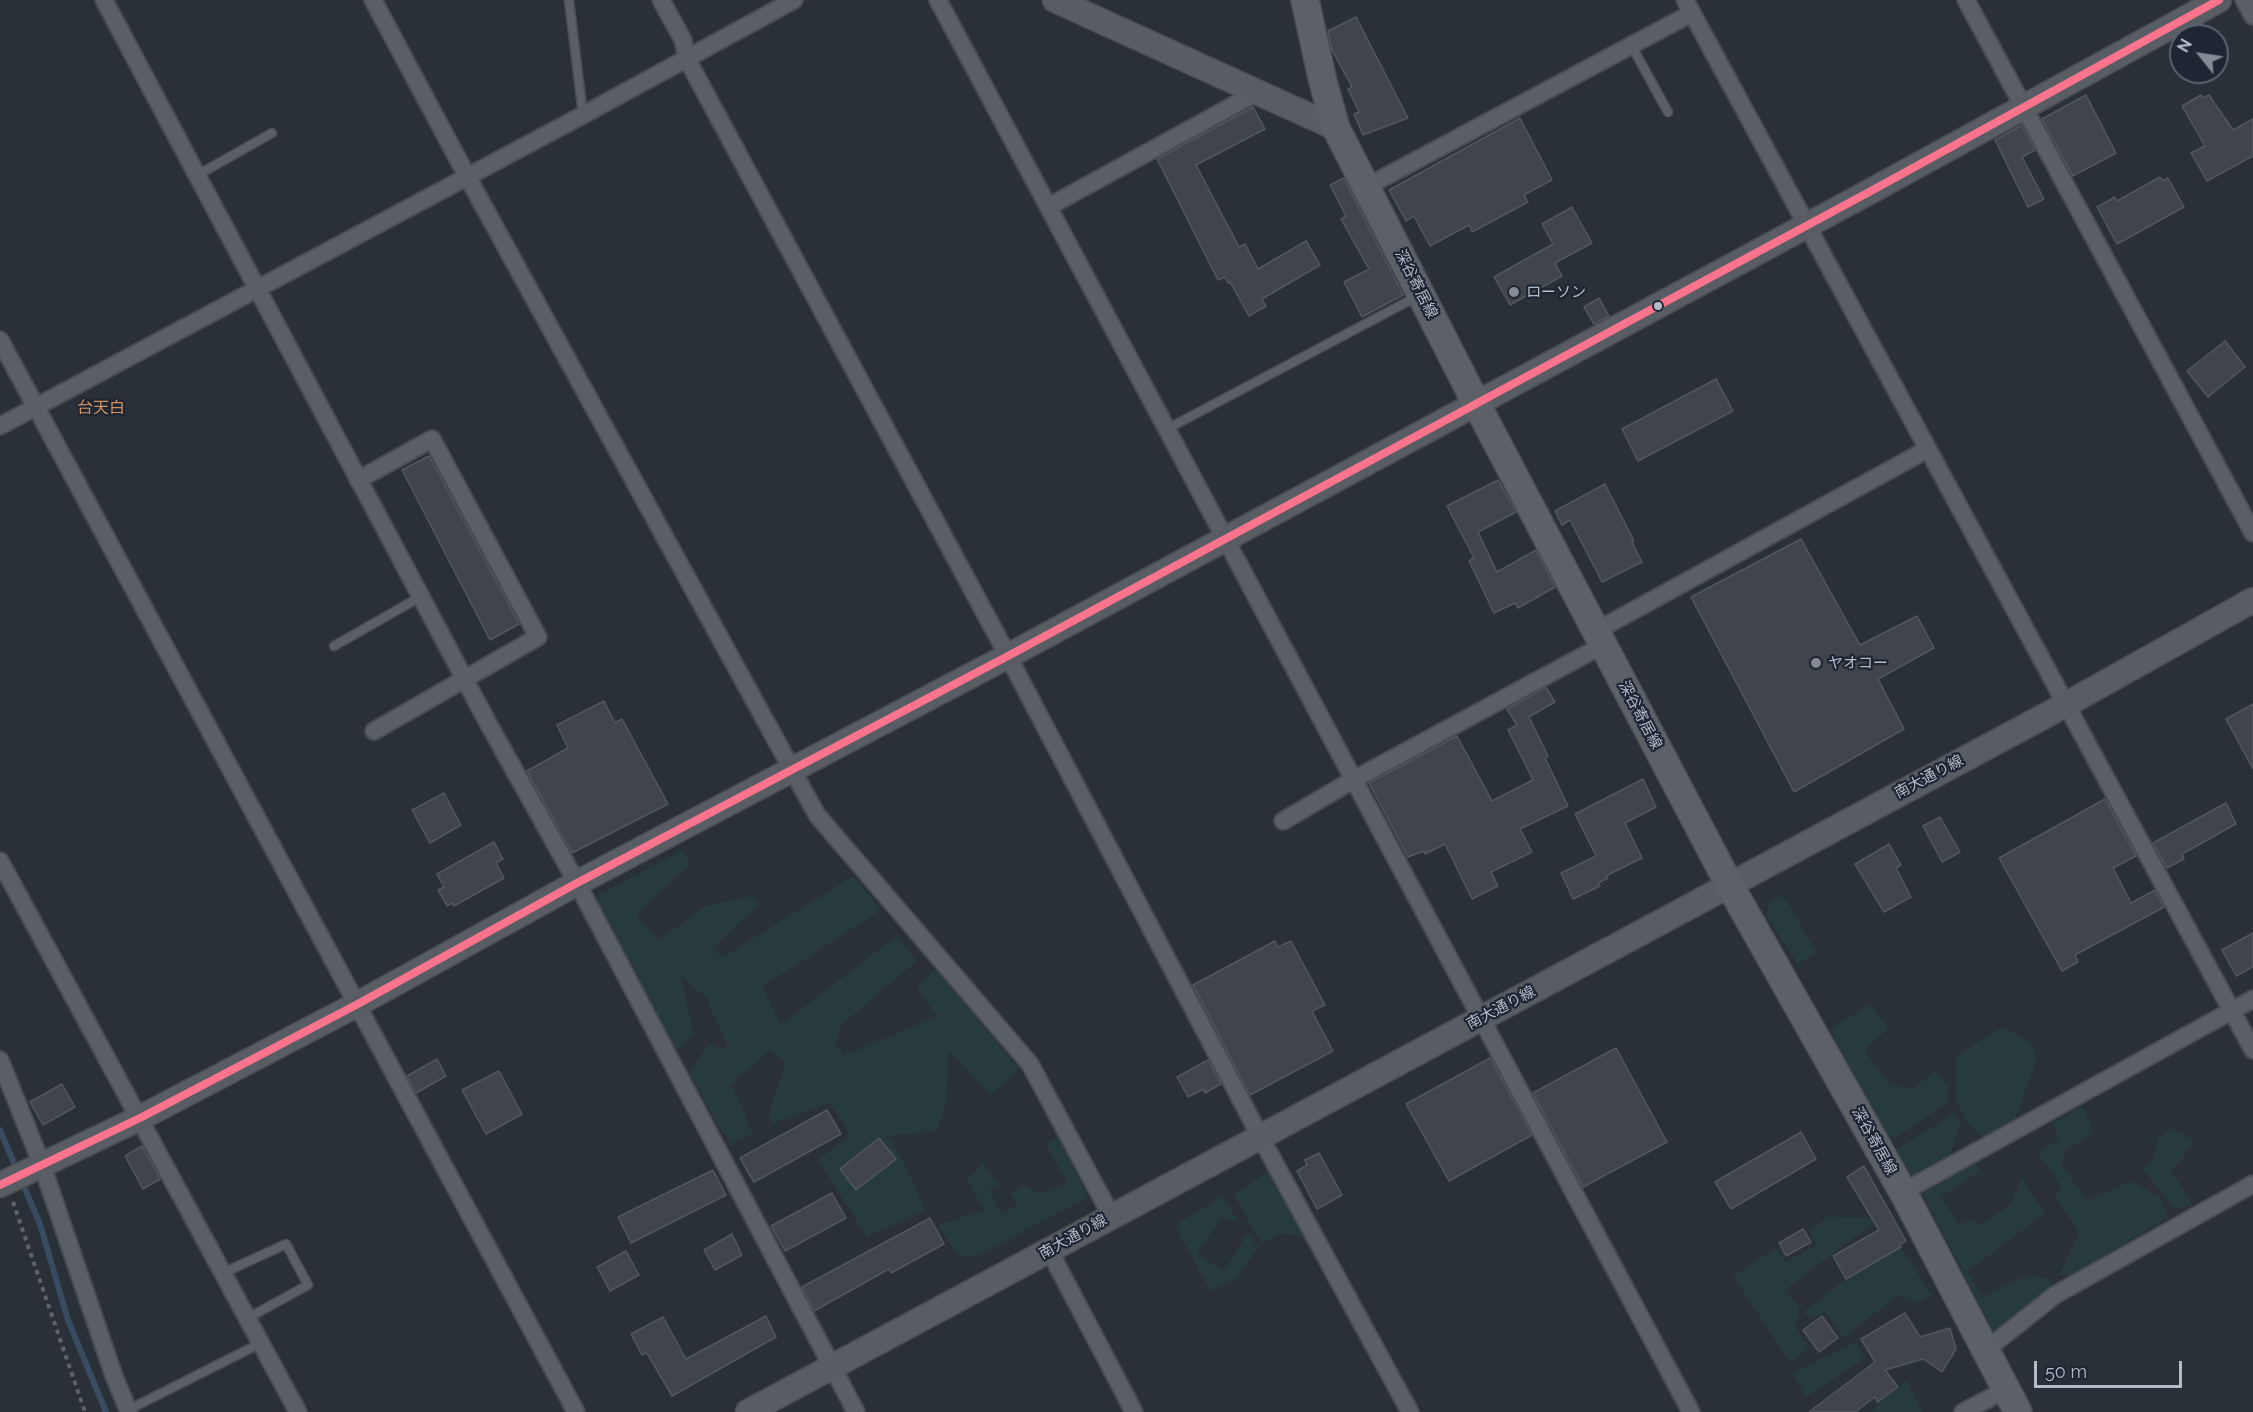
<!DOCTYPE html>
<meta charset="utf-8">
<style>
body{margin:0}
#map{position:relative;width:2253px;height:1412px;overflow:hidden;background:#2a3037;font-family:Raleway,sans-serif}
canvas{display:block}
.north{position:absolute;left:2169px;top:24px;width:60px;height:60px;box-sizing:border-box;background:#1d2632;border:2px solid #59626e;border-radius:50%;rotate:300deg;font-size:16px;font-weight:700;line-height:24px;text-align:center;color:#b4bcc8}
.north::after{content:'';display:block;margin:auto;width:21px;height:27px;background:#848b95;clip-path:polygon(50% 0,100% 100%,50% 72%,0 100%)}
.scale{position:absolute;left:2034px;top:1361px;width:148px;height:27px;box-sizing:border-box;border:3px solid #b4bcc8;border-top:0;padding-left:8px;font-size:18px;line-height:21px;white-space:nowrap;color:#b4bcc8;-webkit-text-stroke:4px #1d2632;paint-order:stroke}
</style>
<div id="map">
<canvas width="2253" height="1412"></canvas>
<div class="north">N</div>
<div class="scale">50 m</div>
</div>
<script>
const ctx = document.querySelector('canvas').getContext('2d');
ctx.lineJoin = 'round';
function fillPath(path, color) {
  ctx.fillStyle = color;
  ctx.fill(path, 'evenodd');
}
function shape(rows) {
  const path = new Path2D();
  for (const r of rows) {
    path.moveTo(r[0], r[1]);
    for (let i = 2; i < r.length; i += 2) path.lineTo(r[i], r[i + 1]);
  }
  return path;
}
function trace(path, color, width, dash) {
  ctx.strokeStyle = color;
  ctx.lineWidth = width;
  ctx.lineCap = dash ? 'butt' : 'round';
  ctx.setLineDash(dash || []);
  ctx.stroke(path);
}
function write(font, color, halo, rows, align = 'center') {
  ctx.font = font + ' Raleway,"Noto Sans JP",sans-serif';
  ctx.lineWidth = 4.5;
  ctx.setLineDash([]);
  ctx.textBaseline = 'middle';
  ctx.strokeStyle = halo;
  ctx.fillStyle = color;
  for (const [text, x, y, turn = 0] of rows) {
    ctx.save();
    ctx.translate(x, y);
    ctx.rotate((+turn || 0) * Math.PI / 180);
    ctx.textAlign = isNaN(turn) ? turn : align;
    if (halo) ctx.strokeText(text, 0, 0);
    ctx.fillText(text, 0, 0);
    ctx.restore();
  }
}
fillPath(shape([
 [683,850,690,865,636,915,659,940,705,906,754,896,760,904,711,949,723,957,853,876,881,910,762,987,781,1025,896,936,917,961,840,1026,836,1044,843,1056,937,1016,917,988,936,969,1019,1069,991,1095,949,1050,946,1102,937,1131,888,1136,906,1166,925,1210,867,1237,818,1160,850,1135,830,1103,772,1124,768,1115,786,1063,770,1050,731,1085,753,1133,730,1145,689,1074,708,1044,729,1050,706,997,681,977,694,1034,677,1051,596,905,599,895],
 [1783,895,1817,953,1798,964,1766,916,1770,902],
 [1871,1004,1888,1029,1864,1050,1891,1086,1915,1088,1935,1070,1948,1086,1949,1102,1895,1138,1885,1134,1831,1033,1834,1026],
 [2002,1027,2029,1041,2037,1057,2014,1124,1986,1141,1967,1123,1956,1101,1956,1056],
 [2082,1106,2094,1132,2065,1151,2061,1164,2087,1200,2131,1181,2160,1197,2168,1217,2074,1275,2059,1275,2079,1234,2055,1196,2061,1186,2038,1153,2059,1139,2051,1124],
 [1953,1114,1961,1122,1948,1158,1913,1178,1896,1150],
 [2172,1128,2194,1140,2184,1157,2171,1170,2193,1205,2175,1209,2143,1170,2154,1157,2159,1138],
 [1059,1135,1088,1197,975,1257,957,1255,938,1225,984,1210,967,1178,983,1164,1002,1187,989,1189,1002,1215,1018,1204,1009,1194,1023,1184,1040,1194,1068,1183,1045,1144],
 [1975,1163,1980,1171,1941,1197,1959,1224,1972,1218,1979,1226,2010,1205,2022,1179,2045,1213,1967,1272,1984,1297,2026,1275,2047,1278,2057,1290,1994,1333,1921,1190],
 [1272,1170,1307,1237,1281,1233,1262,1244,1233,1194],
 [1222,1196,1238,1221,1222,1218,1196,1254,1224,1271,1248,1232,1258,1248,1238,1277,1210,1291,1175,1225],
 [1828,1217,1880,1218,1785,1290,1800,1308,1796,1327,1809,1349,1790,1363,1733,1276,1775,1248,1786,1262,1816,1245,1809,1231],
 [1901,1247,1932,1296,1920,1303,1898,1295,1844,1338,1826,1312,1811,1319,1803,1312,1841,1283],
 [1855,1342,1865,1358,1806,1397,1792,1373],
 [1906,1380,1922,1412,1870,1412]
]), '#273a3d');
trace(shape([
 [0,1130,17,1170],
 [22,1182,40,1224,68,1320,106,1412]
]), '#394b61', 6);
const building = shape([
 [1356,17,1408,118,1363,135,1354,114,1359,112,1348,89,1352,87,1332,50,1328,31,1356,17],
 [2086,95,2116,153,2073,176,2042,119,2086,95],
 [2201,95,2203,98,2209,95,2233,130,2253,119,2253,156,2207,181,2191,153,2205,146,2182,106,2201,95],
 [1253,107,1265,129,1196,165,1239,247,1245,244,1258,269,1306,241,1320,265,1262,299,1266,306,1249,316,1230,282,1228,283,1225,277,1218,280,1157,159,1253,107],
 [1520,118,1552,180,1524,195,1528,202,1472,232,1469,225,1430,246,1414,216,1406,221,1389,190,1520,118],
 [2022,125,2035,150,2022,157,2044,199,2028,207,1995,140,2022,125],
 [2160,177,2163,181,2168,178,2184,207,2117,244,2097,207,2115,197,2117,201,2160,177],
 [1344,178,1403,295,1362,317,1344,282,1369,269,1341,219,1346,216,1330,185,1344,178],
 [1572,207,1592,243,1555,263,1562,276,1510,305,1494,277,1553,244,1542,224,1572,207],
 [1599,298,1609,316,1594,324,1584,307,1599,298],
 [2225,341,2245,367,2208,397,2187,371,2225,341],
 [1716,379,1733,411,1638,461,1622,429,1716,379],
 [429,456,519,624,490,640,402,470,429,456],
 [1498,480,1516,512,1478,532,1497,572,1536,550,1555,587,1518,608,1515,603,1494,613,1469,561,1474,558,1447,506,1498,480],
 [1605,484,1634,541,1632,542,1642,562,1602,582,1570,520,1562,525,1555,511,1605,484],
 [1801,539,1860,645,1917,616,1934,648,1878,679,1904,729,1794,792,1691,597,1801,539],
 [1546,687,1555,702,1529,717,1548,756,1545,758,1568,806,1520,829,1532,852,1491,872,1498,886,1472,899,1445,844,1425,854,1424,851,1408,857,1369,783,1457,736,1492,801,1533,780,1508,730,1517,725,1507,709,1546,687],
 [604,701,615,723,622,719,668,804,572,853,527,771,568,748,557,725,604,701],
 [2253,704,2253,769,2226,719,2253,704],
 [1643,779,1656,807,1625,823,1642,858,1606,876,1608,878,1598,883,1600,886,1573,899,1561,873,1596,856,1575,814,1643,779],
 [444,793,461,825,430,843,412,810,444,793],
 [2105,799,2136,856,2113,868,2131,903,2155,890,2164,907,2075,955,2078,962,2062,971,1999,858,2105,799],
 [2226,803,2236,824,2182,854,2184,859,2167,868,2153,843,2226,803],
 [1940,817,1960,852,1942,862,1923,826,1940,817],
 [494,842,503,859,496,863,504,878,454,906,452,903,447,906,438,890,444,887,437,874,494,842],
 [1889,844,1901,865,1896,868,1911,897,1884,912,1855,864,1889,844],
 [2253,933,2253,967,2236,976,2222,950,2253,933],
 [1275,941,1278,947,1291,941,1325,1005,1312,1011,1333,1051,1250,1095,1193,985,1275,941],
 [1616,1048,1667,1142,1583,1187,1533,1093,1616,1048],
 [1490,1058,1532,1135,1449,1181,1406,1104,1490,1058],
 [437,1059,446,1076,416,1093,407,1076,437,1059],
 [1208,1060,1221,1084,1205,1093,1204,1089,1188,1097,1177,1077,1208,1060],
 [499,1071,522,1114,486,1134,462,1090,499,1071],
 [62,1084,75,1107,43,1125,30,1102,62,1084],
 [827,1110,841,1134,754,1182,740,1158,827,1110],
 [1801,1132,1816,1159,1731,1209,1715,1182,1801,1132],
 [879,1138,896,1159,856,1190,840,1169,879,1138],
 [142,1146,160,1179,143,1189,125,1156,142,1146],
 [1319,1153,1342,1195,1317,1209,1297,1171,1307,1165,1305,1160,1319,1153],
 [1864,1166,1906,1241,1900,1245,1901,1247,1846,1279,1833,1256,1879,1230,1847,1177,1864,1166],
 [713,1170,726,1195,631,1243,618,1217,713,1170],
 [832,1193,846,1218,785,1251,771,1226,832,1193],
 [930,1218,944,1244,891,1273,889,1269,814,1311,802,1287,930,1218],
 [1803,1229,1811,1242,1786,1256,1779,1243,1803,1229],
 [732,1234,742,1255,715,1270,704,1250,732,1234],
 [626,1251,639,1275,610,1291,597,1267,626,1251],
 [1905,1313,1920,1337,1950,1328,1956,1349,1942,1372,1923,1359,1885,1370,1898,1387,1878,1402,1875,1397,1855,1412,1809,1412,1875,1362,1861,1339,1905,1313],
 [766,1316,776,1337,672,1396,647,1353,642,1355,631,1334,663,1317,686,1359,766,1316],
 [1822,1316,1838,1338,1819,1352,1803,1330,1822,1316]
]);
fillPath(building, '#41454b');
trace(building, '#52575f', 1.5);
const lane = shape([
 [569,0,583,115],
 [1631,45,1668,112],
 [196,176,272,133],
 [1167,429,1418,296],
 [334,646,420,597],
 [223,1273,286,1244,308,1285,248,1318],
 [128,1410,261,1343]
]);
const street = shape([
 [104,0,488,723,577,883,856,1412],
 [373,0,467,176,817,815,1030,1064,1111,1215],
 [661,0,683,40,687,59,1008,656,1261,1138,1410,1412],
 [938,0,1691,1412],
 [1685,0,2253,1050],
 [1966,0,2253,533],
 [2244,0,2253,16],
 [1366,187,1692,13],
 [1048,207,1256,93],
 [0,340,576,1412],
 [0,426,583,115,794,0],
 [358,480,432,439,538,637,374,731],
 [1596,631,1928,449],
 [1283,821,1353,780,1603,645],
 [0,861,298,1412],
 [0,1060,42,1165,114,1376,129,1412],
 [1903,1192,2253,999],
 [1049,1250,1134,1412],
 [1987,1349,2055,1295,2253,1184],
 [1963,1412,2007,1389]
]);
const secondary = shape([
 [1055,0,1336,128],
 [0,1185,140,1118,356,1005,577,883,1008,656,1871,191,2219,0],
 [748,1412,2067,704,2253,600]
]);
const primary = shape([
 [1305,0,1323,82,1336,128,1476,403,1729,884,1903,1192,2018,1412]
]);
trace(lane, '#484c52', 11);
trace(street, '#484c52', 20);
trace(secondary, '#484c52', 27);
trace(primary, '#484c54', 30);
trace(shape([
 [13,1202,85,1412]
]), '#5d6369', 4, [4.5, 4.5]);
trace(lane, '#5a5e65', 8);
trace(street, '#5a5e65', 16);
trace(secondary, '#585d64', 24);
trace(primary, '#5c6167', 27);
trace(shape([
 [0,1185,140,1118,356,1005,577,883,1008,656,1871,191,2219,0]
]), '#fc738d', 8);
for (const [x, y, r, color] of [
 [1514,292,6,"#848b95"],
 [1658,306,5,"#b4bcc8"],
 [1816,663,6,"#848b95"]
]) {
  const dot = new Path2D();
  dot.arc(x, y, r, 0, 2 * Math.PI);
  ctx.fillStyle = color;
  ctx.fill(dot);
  trace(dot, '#1d2632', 2);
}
write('15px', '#b4bcc8', '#1d2632', [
 ["深谷寄居線",1416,284,63],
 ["深谷寄居線",1640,715,62],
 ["南大通り線",1929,777,-28],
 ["南大通り線",1501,1008,-28],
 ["深谷寄居線",1874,1141,61],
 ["南大通り線",1073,1237,-29]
]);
write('15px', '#b4bcc8', '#1d2632', [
 ["ローソン",1526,292],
 ["ヤオコー",1828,663]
], 'left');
write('16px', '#d29165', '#1d2632', [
 ["台天白",101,408]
]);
</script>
